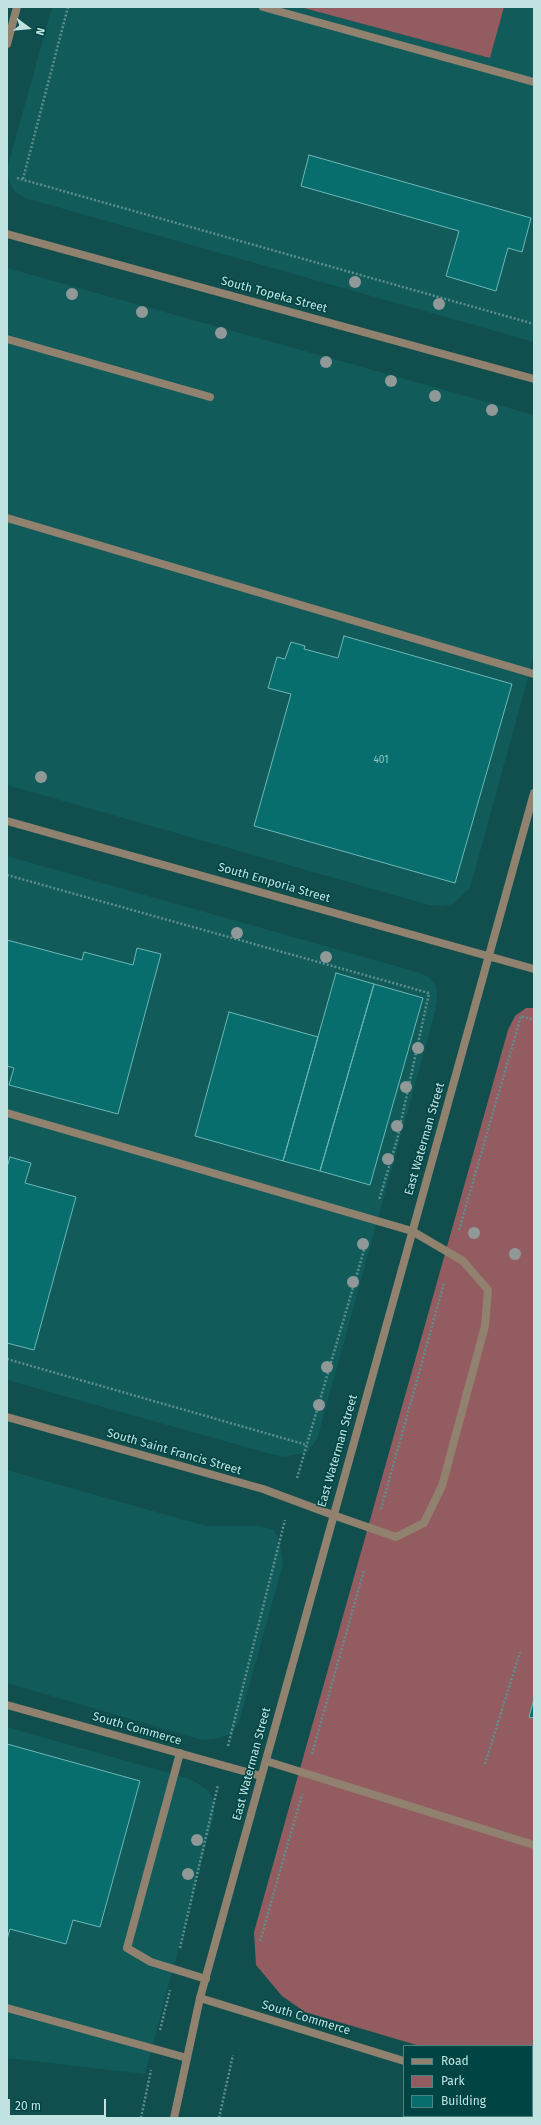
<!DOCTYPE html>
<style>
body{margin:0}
#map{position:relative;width:541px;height:2125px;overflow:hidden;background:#114f4e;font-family:"Fira Sans",sans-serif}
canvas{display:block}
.frame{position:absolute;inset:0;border:8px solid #c0e3e2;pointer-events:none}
.legend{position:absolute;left:403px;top:2045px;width:130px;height:72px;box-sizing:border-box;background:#004443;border:1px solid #4d8483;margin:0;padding:5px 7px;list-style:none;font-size:12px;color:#c0e3e2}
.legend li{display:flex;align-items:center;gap:8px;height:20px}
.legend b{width:20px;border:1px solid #4d8483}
.north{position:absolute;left:8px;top:8px;width:40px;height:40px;-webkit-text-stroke:3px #004443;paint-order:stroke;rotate:106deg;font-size:11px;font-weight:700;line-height:16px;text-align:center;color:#c0e3e2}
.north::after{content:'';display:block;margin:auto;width:14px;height:18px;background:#c0e3e2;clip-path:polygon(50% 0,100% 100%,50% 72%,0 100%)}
.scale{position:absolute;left:8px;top:2099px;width:98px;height:18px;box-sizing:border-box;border:2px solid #c0e3e2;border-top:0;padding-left:5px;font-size:12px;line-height:14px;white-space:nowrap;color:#c0e3e2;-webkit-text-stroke:3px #004443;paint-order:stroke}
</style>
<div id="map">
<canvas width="541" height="2125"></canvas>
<div class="frame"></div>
<ul class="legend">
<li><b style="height:5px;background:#91826f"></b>Road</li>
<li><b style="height:11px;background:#935c61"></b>Park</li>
<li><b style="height:11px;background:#076e6d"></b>Building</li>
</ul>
<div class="north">N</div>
<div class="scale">20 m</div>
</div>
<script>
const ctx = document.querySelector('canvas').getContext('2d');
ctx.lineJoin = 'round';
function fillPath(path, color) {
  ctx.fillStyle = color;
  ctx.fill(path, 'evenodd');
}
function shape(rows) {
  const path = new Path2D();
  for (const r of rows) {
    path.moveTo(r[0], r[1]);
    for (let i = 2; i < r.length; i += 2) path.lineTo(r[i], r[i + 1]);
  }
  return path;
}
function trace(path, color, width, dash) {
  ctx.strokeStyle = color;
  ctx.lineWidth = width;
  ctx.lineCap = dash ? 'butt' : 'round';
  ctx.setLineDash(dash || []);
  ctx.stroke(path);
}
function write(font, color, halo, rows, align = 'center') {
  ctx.font = font + ' "Fira Sans",sans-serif';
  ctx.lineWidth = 3;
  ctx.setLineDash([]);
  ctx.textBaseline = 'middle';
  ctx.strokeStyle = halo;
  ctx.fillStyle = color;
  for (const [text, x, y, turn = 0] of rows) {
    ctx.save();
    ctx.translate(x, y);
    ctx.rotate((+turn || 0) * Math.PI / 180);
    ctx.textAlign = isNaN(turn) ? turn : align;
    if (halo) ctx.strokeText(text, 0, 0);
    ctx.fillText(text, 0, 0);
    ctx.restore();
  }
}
fillPath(shape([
 [52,7,300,7,490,58,504,7,534,7,534,342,25,198,15,192,9,182,7,169],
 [7,268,534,415,534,656,470,888,453,904,443,906,429,905,7,785],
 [7,856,417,972,429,977,436,986,437,999,435,1012,317,1439,308,1452,283,1457,267,1453,7,1380],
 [7,1470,206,1526,260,1526,273,1530,279,1538,283,1564,239,1722,232,1733,219,1738,202,1740,7,1683],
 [7,1727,190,1779,208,1790,214,1801,214,1814,145,2074,7,2058]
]), '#115b5a');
fillPath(shape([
 [300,7,504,7,490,58],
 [526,1008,534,1008,534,2080,532,2079,532,2046,420,2046,305,2012,282,1996,256,1965,254,1932,508,1030,515,1016]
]), '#935c61');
const building = shape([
 [309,155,531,218,522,252,508,248,496,291,446,276,459,231,301,186,309,155],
 [344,636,512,684,455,883,254,826,291,694,268,688,277,657,285,659,291,642,305,646,304,649,338,658,344,636],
 [7,940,82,960,84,952,133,965,137,948,161,954,118,1114,9,1085,14,1068,7,1066,7,940],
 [336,973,374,984,320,1171,283,1161,336,973],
 [374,984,423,998,370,1185,320,1171,374,984],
 [229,1012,318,1037,283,1161,195,1136,229,1012],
 [10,1157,31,1163,25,1183,76,1197,34,1350,7,1343,7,1167,10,1157],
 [534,1699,534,1718,529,1717,534,1699],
 [7,1744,140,1781,100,1927,73,1920,66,1944,10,1929,7,1939,7,1744]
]);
fillPath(building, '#076e6d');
trace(building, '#6db7b6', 1);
trace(shape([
 [17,178,534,324],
 [23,179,68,7],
 [7,875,429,993,397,1140,379,1200],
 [459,1230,521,1016,534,1020],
 [7,1359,307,1445],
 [297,1478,367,1240],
 [381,1509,444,1283],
 [228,1746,285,1520],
 [312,1754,364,1570],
 [485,1764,520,1652],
 [260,1941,302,1794],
 [180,1948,218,1785],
 [160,2030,170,1990],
 [141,2118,151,2070],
 [219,2118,233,2055]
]), '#5c8f8e', 2.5, [2, 2]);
trace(shape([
 [263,7,534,82],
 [7,339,210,397],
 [7,518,534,674],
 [7,1113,412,1231,463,1261,488,1290,485,1326,442,1486,424,1523,396,1537,333,1515],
 [180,1753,127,1948,151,1962,206,1979],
 [266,1761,534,1845],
 [7,2008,187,2058]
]), '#91826f', 8);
trace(shape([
 [7,44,17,7],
 [7,1417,263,1489,333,1515],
 [7,1705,261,1776],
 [200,1998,404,2061],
 [532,2101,534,2102]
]), '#91826f', 8);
trace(shape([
 [7,234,534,379],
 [7,821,534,969],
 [174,2118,200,1998,534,793]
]), '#91826f', 8);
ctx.fillStyle = '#919898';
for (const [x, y] of [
 [355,282],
 [72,294],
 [439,304],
 [142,312],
 [221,333],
 [326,362],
 [391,381],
 [435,396],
 [492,410],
 [41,777],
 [237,933],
 [326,957],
 [418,1048],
 [406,1087],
 [397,1126],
 [388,1159],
 [474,1233],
 [363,1244],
 [515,1254],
 [353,1282],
 [327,1367],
 [319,1405],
 [197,1840],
 [188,1874]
]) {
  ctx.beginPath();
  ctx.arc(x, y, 6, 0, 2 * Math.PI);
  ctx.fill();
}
write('10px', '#92c6c5', null, [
 ["401",381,760]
]);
write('12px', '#c0e3e2', '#004443', [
 ["South Topeka Street",274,295,15],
 ["South Emporia Street",274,883,16],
 ["East Waterman Street",425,1139,-74],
 ["East Waterman Street",338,1451,-74],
 ["South Saint Francis Street",174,1452,16],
 ["South Commerce",137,1729,16],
 ["East Waterman Street",252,1764,-75],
 ["South Commerce",306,2018,17]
]);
</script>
